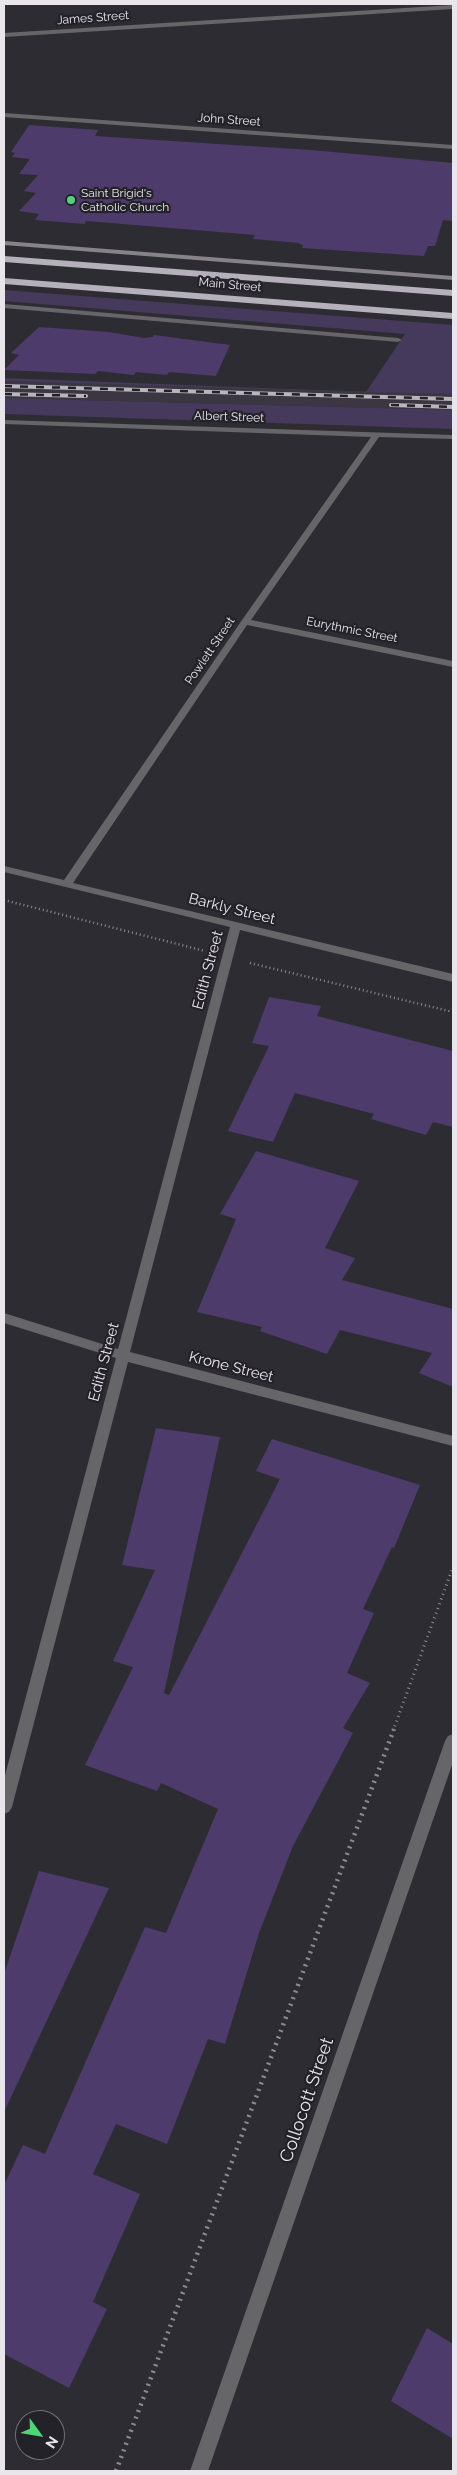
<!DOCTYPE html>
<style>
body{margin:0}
#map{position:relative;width:457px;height:2475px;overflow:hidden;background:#2e2c33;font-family:Raleway,sans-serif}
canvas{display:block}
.frame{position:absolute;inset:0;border:5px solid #e8e6eb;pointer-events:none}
.north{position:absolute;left:15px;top:2410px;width:50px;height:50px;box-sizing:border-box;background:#242229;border:1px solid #727077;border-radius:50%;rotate:122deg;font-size:14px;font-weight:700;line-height:20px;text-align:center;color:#e8e6eb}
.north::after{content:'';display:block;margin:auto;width:18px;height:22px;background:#4dd676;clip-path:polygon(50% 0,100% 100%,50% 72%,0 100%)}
</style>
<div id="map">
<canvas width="457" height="2475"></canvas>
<div class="frame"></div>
<div class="north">N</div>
</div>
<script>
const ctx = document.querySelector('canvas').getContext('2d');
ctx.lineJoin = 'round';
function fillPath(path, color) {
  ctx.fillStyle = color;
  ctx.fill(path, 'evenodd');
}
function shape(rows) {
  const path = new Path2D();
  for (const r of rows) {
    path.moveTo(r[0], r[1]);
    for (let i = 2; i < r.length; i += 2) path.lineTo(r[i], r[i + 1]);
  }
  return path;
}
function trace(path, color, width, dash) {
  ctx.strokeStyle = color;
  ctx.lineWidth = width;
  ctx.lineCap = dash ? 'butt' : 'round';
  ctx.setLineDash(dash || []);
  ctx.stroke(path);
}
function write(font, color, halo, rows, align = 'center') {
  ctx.font = font + ' Raleway,sans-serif';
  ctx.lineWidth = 4.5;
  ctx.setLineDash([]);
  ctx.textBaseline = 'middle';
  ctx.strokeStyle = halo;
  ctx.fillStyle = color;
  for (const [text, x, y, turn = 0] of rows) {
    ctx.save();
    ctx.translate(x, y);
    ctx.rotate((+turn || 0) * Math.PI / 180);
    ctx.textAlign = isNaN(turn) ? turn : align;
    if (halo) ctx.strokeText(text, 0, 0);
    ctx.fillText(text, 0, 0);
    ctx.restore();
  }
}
fillPath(shape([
 [4,381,453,394,453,410,4,398]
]), '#3b3742');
fillPath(shape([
 [4,290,453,325,453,394,366,392,4,381,4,378,366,392,405,334,4,301],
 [4,398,453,410,453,429,4,414]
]), '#453a5b');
fillPath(shape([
 [29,125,98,130,95,136,311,150,453,163,453,221,443,220,435,246,428,246,424,256,302,248,303,245,299,244,300,243,253,239,255,235,86,221,85,224,35,220,39,214,19,211,36,193,24,191,38,175,19,174,30,159,12,157,15,153,11,152],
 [39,327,109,332,144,338,153,337,154,335,230,345,216,376,169,372,167,375,136,372,134,375,98,371,95,374,4,370,19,355,11,353],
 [269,997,321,1006,317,1016,453,1051,453,1127,433,1122,426,1135,371,1119,374,1114,295,1093,273,1142,228,1131,269,1046,252,1043],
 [256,1151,359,1181,325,1248,355,1258,342,1280,453,1309,453,1387,419,1373,432,1353,340,1330,327,1354,260,1331,262,1327,197,1312,236,1219,220,1214],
 [156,1428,220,1437,164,1693,169,1695,280,1479,256,1471,272,1439,420,1485,394,1548,392,1547,363,1609,374,1613,347,1673,370,1683,343,1728,353,1733,293,1846,259,1933,225,2044,208,2039,167,2144,116,2124,93,2174,140,2194,93,2302,107,2309,69,2388,4,2354,4,2185,23,2145,45,2154,145,1927,166,1933,218,1809,161,1783,157,1791,85,1765,133,1667,113,1661,155,1570,122,1565],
 [39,1871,109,1888,4,2112,4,1974],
 [427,2328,453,2344,453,2439,391,2401]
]), '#4d3b6b');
trace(shape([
 [4,900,205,951],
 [250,963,453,1012]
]), '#8c8a90', 2.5, [1, 3]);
trace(shape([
 [393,1731,453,1567]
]), '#8c8a90', 3, [1, 4]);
trace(shape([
 [116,2471,394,1729]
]), '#8c8a90', 4.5, [2, 5]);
fillPath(shape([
 [453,5,453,9,4,37,4,33,453,5],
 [4,113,453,145,453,149,4,117,4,113],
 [4,304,398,338,402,340,398,342,4,308,4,304],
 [4,420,453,435,453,439,379,437,251,620,453,661,453,667,247,625,73,883,453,974,453,982,240,930,130,1352,453,1436,453,1446,128,1362,12,1807,9,1812,4,1814,4,1779,116,1358,4,1323,4,1313,118,1349,230,927,4,872,4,866,64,880,242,620,371,437,4,424,4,420],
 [453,1734,453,1762,208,2471,190,2471,445,1741,448,1736,453,1734]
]), '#666568');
fillPath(shape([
 [4,241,453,276,453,280,4,245,4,241]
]), '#868489');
fillPath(shape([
 [4,256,453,290,453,296,4,262,4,256],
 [4,278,453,313,453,319,4,284,4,278]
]), '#b4b1ba');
const rail = shape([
 [4,386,453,399],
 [4,394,86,396],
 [391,405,453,407]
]);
trace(rail, '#b8b6bc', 4);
trace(rail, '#242229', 2.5, [8]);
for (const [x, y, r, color] of [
 [71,200,5,"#4dd676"]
]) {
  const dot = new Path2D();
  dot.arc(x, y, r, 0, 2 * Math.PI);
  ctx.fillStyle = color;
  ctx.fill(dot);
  trace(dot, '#242229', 2);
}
write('12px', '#e8e6eb', '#242229', [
 ["James Street",93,18,-4],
 ["John Street",229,120,4],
 ["Main Street",230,285,5],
 ["Albert Street",229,417,2],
 ["Eurythmic Street",352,630,11],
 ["Powlett Street",210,651,-56]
]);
write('12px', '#e8e6eb', '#242229', [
 ["Saint Brigid's",81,193],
 ["Catholic Church",81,207]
], 'left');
write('15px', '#e8e6eb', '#242229', [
 ["Barkly Street",232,909,14],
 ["Edith Street",208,970,-75],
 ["Edith Street",104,1362,-75],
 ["Krone Street",231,1367,14]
]);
write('18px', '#e8e6eb', '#242229', [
 ["Collocott Street",307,2100,-71]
]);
</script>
